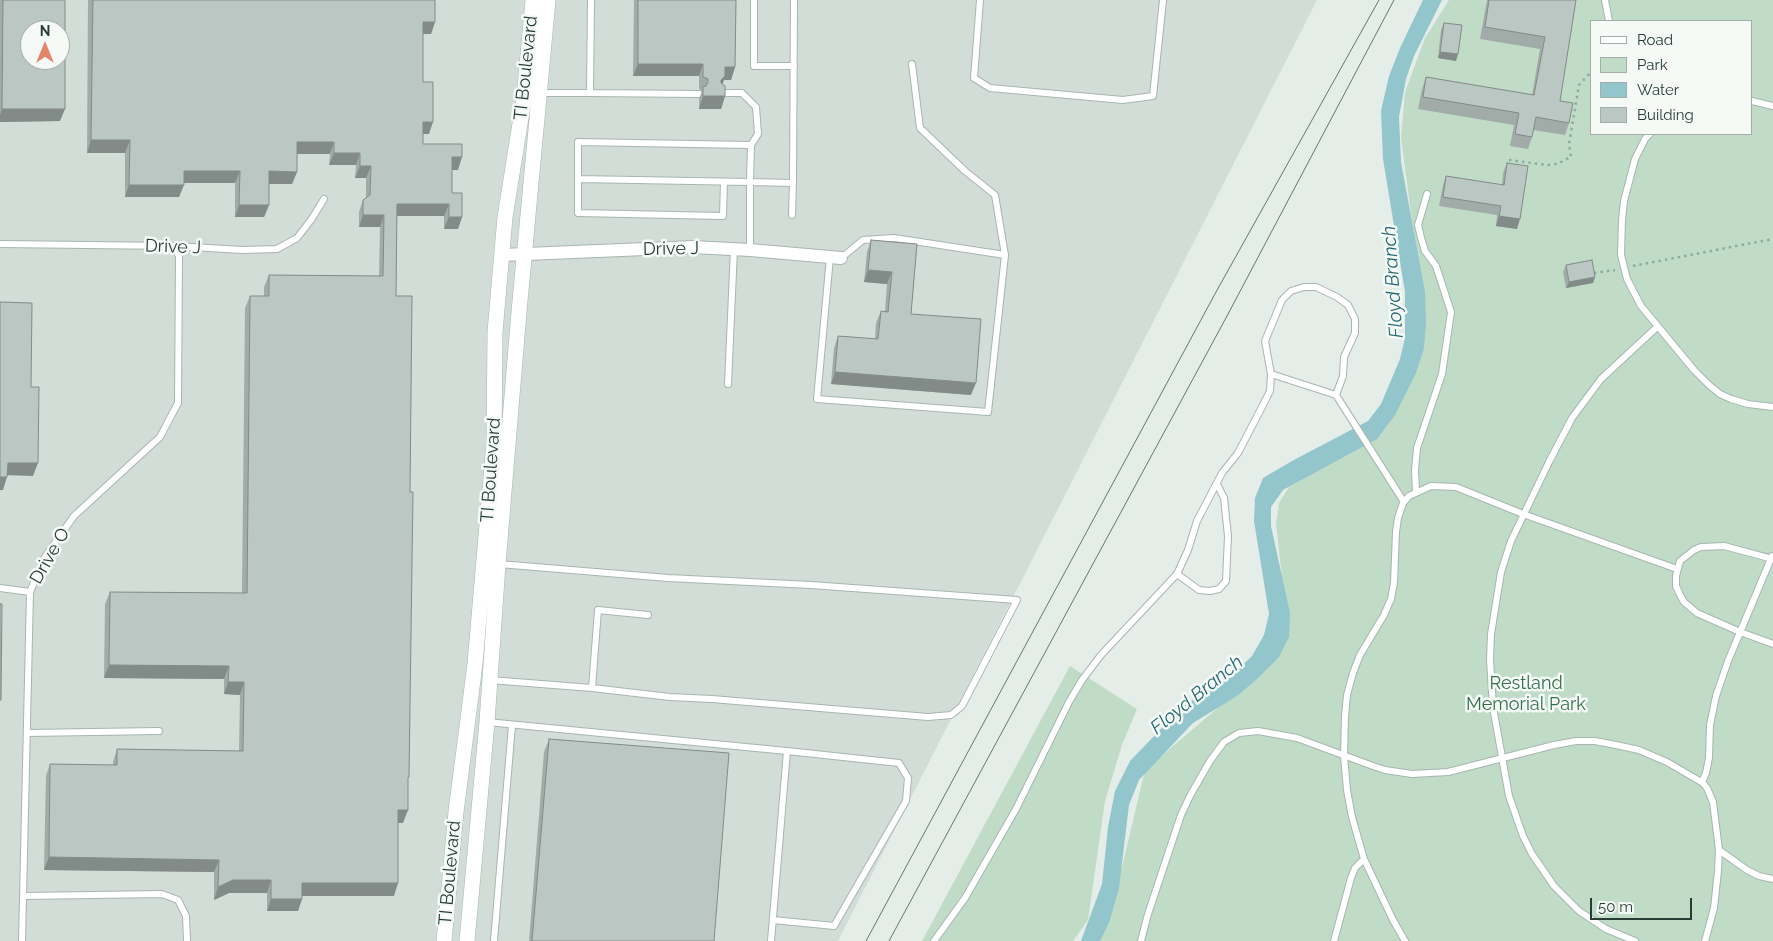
<!DOCTYPE html>
<style>
body{margin:0}
#map{position:relative;width:1773px;height:941px;overflow:hidden;background:#e5ede9;font-family:Raleway,sans-serif}
canvas{display:block}
.legend{position:absolute;left:1590px;top:20px;width:162px;height:115px;box-sizing:border-box;background:#f6faf7;border:1px solid #a3aeaa;margin:0;padding:6px 9px;list-style:none;font-size:15px;color:#263d36}
.legend li{display:flex;align-items:center;gap:10px;height:25px}
.legend b{width:25px;border:1px solid #a3aeaa}
.north{position:absolute;left:20px;top:20px;width:50px;height:50px;box-sizing:border-box;background:#f6faf7;border:1px solid #a3aeaa;border-radius:50%;rotate:0deg;font-size:14px;font-weight:700;line-height:20px;text-align:center;color:#263d36}
.north::after{content:'';display:block;margin:auto;width:18px;height:22px;background:#e5846b;clip-path:polygon(50% 0,100% 100%,50% 72%,0 100%)}
.scale{position:absolute;left:1590px;top:898px;width:102px;height:22px;box-sizing:border-box;border:2px solid #263d36;border-top:0;padding-left:6px;font-size:15px;line-height:18px;white-space:nowrap;color:#263d36;-webkit-text-stroke:4px #f6faf7;paint-order:stroke}
</style>
<div id="map">
<canvas width="1773" height="941"></canvas>
<ul class="legend">
<li><b style="height:6px;background:#fff"></b>Road</li>
<li><b style="height:14px;background:#c0dcc7"></b>Park</li>
<li><b style="height:14px;background:#93c6cc"></b>Water</li>
<li><b style="height:14px;background:#bbc7c2"></b>Building</li>
</ul>
<div class="north">N</div>
<div class="scale">50 m</div>
</div>
<script>
const ctx = document.querySelector('canvas').getContext('2d');
ctx.lineJoin = 'round';
function fillPath(path, color) {
  ctx.fillStyle = color;
  ctx.fill(path, 'evenodd');
}
function shape(rows) {
  const path = new Path2D();
  for (const r of rows) {
    path.moveTo(r[0], r[1]);
    for (let i = 2; i < r.length; i += 2) path.lineTo(r[i], r[i + 1]);
  }
  return path;
}
function trace(path, color, width, dash) {
  ctx.strokeStyle = color;
  ctx.lineWidth = width;
  ctx.lineCap = dash ? 'butt' : 'round';
  ctx.setLineDash(dash || []);
  ctx.stroke(path);
}
function write(font, color, halo, rows, align = 'center') {
  ctx.font = font + ' Raleway,sans-serif';
  ctx.lineWidth = 5;
  ctx.setLineDash([]);
  ctx.textBaseline = 'middle';
  ctx.strokeStyle = halo;
  ctx.fillStyle = color;
  for (const [text, x, y, turn = 0] of rows) {
    ctx.save();
    ctx.translate(x, y);
    ctx.rotate((+turn || 0) * Math.PI / 180);
    ctx.textAlign = isNaN(turn) ? turn : align;
    if (halo) ctx.strokeText(text, 0, 0);
    ctx.fillText(text, 0, 0);
    ctx.restore();
  }
}
fillPath(shape([
 [0,0,1317,0,838,941,0,941],
 [30,30,60,30,60,60,30,60]
]), '#d3ddd8');
fillPath(shape([
 [1449,0,1773,0,1773,941,1096,941,1122,867,1145,770,1268,665,1288,630,1276,524,1279,503,1289,487,1382,432,1423,306,1401,137,1405,92,1425,38],
 [1592,21,1752,21,1752,134,1592,134],
 [1070,666,1137,709,1122,745,1105,801,1088,920,1073,941,922,941]
]), '#c0dcc7');
fillPath(shape([
 [1423,0,1442,0,1414,56,1406,79,1399,117,1401,162,1425,292,1426,322,1424,348,1416,373,1395,415,1377,439,1283,490,1271,507,1271,526,1290,613,1289,637,1279,657,1256,680,1237,696,1193,723,1139,780,1129,805,1119,888,1109,923,1100,941,1081,941,1102,884,1108,827,1115,791,1130,761,1183,706,1230,677,1252,656,1264,635,1269,614,1254,521,1255,498,1263,478,1292,461,1368,421,1381,404,1400,359,1405,338,1405,292,1383,159,1381,111,1389,76,1400,48]
]), '#93c6cc');
const lane = shape([
 [754,0,754,66,794,66],
 [980,0,974,78,990,88,1123,100,1153,96,1163,0],
 [1605,0,1609,21],
 [912,64,920,128,965,171,995,195,1005,255],
 [539,93,590,93,591,0],
 [590,93,699,94],
 [721,93,742,93,756,107,758,134,751,145],
 [1752,101,1773,106],
 [1650,134,1645,139,1635,159,1624,201,1622,220,1621,255,1627,279,1641,306,1694,370,1709,385,1720,394,1731,399,1748,404,1773,407],
 [578,179,578,213,723,216,724,182],
 [792,215,793,183],
 [0,244,175,246,242,250,277,249,297,238,311,220,324,199],
 [750,250,750,182,578,179,578,142,751,145,750,182,793,183,794,0],
 [830,257,817,399,988,412,1005,255,894,238,863,240,841,258],
 [728,384,734,249],
 [1336,395,1271,374,1265,341,1282,300,1291,291,1304,287,1316,287,1337,297,1348,305,1355,319,1355,333,1344,357,1343,376,1336,395,1404,502],
 [1416,492,1415,470,1417,448,1442,374,1451,312,1436,266,1425,251,1421,238,1418,225,1427,194],
 [1773,559,1724,546,1701,547,1694,550,1680,561,1676,576,1676,586,1680,595,1684,602,1697,613,1740,632,1773,644],
 [499,564,668,578,811,585,1017,600,962,706,951,715,928,717,712,699,670,697,592,688],
 [1177,574,1199,590,1210,591,1219,589,1226,581,1228,536,1224,498,1217,484],
 [0,588,30,592],
 [490,680,592,688,598,610,648,615],
 [487,722,787,751,771,941],
 [27,733,159,731],
 [1702,782,1706,773,1709,758,1710,725,1716,696,1728,661,1772,556],
 [1719,850,1747,870,1759,876,1773,879],
 [24,896,162,894,178,900,186,916,187,941],
 [773,920,834,926,906,801,908,778,899,763,787,751],
 [22,941,30,592,45,557,74,516,160,437,178,403,179,257,175,246],
 [494,941,512,725],
 [934,941,965,898,1016,809,1069,702,1082,680,1101,655,1177,574,1188,550,1197,521,1222,473,1238,453,1263,405,1270,391,1271,374],
 [1141,941,1148,914,1181,815,1191,794,1210,761,1224,742,1239,733,1258,731,1297,738,1373,766,1385,770,1412,774,1448,772,1554,745,1576,741,1595,741,1616,745,1639,750,1667,762,1703,783,1707,788,1713,802,1719,850,1718,871,1714,908,1705,941],
 [1334,941,1351,878,1355,868,1364,859],
 [1405,941,1393,920,1364,859,1352,817,1347,790,1344,756,1345,716,1347,695,1353,673,1360,655,1384,615,1391,599,1394,583,1396,532,1398,518,1403,503,1409,496,1431,486,1456,487,1523,514,1677,569],
 [1635,941,1606,929,1579,911,1554,886,1532,854,1523,836,1509,796,1493,707,1490,660,1491,634,1501,572,1511,541,1549,462,1572,418,1601,379,1657,327]
]);
const street = shape([
 [502,255,693,247,750,250,841,258]
]);
const secondary = shape([
 [444,941,456,812,475,664,494,443,495,332,505,217,524,99,533,0],
 [467,941,487,722,498,564,519,312,548,0]
]);
trace(lane, '#a8b5b0', 8);
trace(street, '#a8b5b0', 14);
trace(secondary, '#a4b8b0', 16);
trace(shape([
 [1509,160,1547,165,1557,164,1571,157,1569,144,1579,85,1592,71],
 [1633,266,1773,239],
 [1594,273,1615,270]
]), '#89ada0', 2.5, [2.5, 4]);
trace(lane, '#fff', 6);
trace(street, '#fff', 12);
trace(secondary, '#fff', 15);
trace(shape([
 [866,941,1216,292,1379,0],
 [889,941,1227,316,1394,0]
]), '#617871', 1);
fillPath(shape([
 [0,0,65,0,60,121,0,122],
 [88,0,435,0,435,22,431,34,423,34,423,82,429,134,423,134,423,144,458,170,452,170,452,193,462,217,458,229,444,229,444,216,397,216,396,296,410,492,408,781,403,823,398,823,394,896,302,896,302,899,298,911,267,911,267,893,229,893,214,900,214,872,44,870,46,776,50,764,113,765,113,762,117,749,239,751,240,695,224,694,224,679,104,678,105,604,110,592,242,593,245,308,250,296,264,296,264,287,269,275,379,276,380,227,359,227,359,212,363,200,366,198,366,178,355,178,356,165,329,165,330,154,297,154,297,172,292,184,269,184,269,205,264,217,235,217,235,183,184,183,179,197,125,197,125,153,87,153],
 [634,0,736,0,735,67,731,80,724,80,722,84,725,96,721,109,699,109,699,99,702,91,699,89,699,76,633,76],
 [1487,0,1576,0,1560,101,1569,123,1565,135,1533,130,1532,137,1528,149,1510,146,1514,125,1418,109,1422,89,1426,77,1532,95,1540,49,1480,39],
 [1444,23,1456,61,1438,58,1441,30],
 [1507,163,1517,229,1496,226,1497,215,1439,206,1443,185,1446,176,1502,185,1503,173],
 [871,240,917,244,911,314,971,395,831,384,834,348,838,336,875,339,876,323,881,311,885,311,887,284,864,282,867,252],
 [1566,265,1595,277,1593,283,1566,288,1563,272],
 [549,739,714,941,529,941,544,752]
]), '#a1aba7');
fillPath(shape([
 [423,22,435,22,431,34,419,34],
 [1440,52,1458,54,1456,61,1438,58],
 [638,64,703,64,699,76,633,76],
 [725,67,735,67,731,80,724,80,721,88,716,93],
 [703,96,725,96,721,109,699,109],
 [2,109,65,109,60,121,0,122,0,115],
 [423,122,433,122,429,134,418,134],
 [91,140,130,140,125,153,87,153],
 [297,142,334,142,330,154,293,154],
 [334,153,360,153,356,165,329,165],
 [452,157,462,157,458,170,448,170],
 [360,166,371,166,366,178,355,178],
 [184,171,240,171,235,183,179,183],
 [269,171,297,172,292,184,264,184],
 [129,185,184,185,179,197,125,197],
 [397,204,449,204,444,216,393,216],
 [239,205,269,205,264,217,235,217],
 [363,215,384,215,380,227,359,227],
 [1499,216,1520,219,1517,229,1496,226],
 [449,217,462,217,458,229,444,229],
 [868,270,892,272,887,284,864,282],
 [1595,277,1593,283,1566,288,1569,282],
 [835,372,976,383,971,395,831,384],
 [8,463,38,463,33,476,3,475],
 [0,477,7,477,3,490,0,490],
 [109,665,229,666,224,679,104,678],
 [228,682,244,682,240,695,224,694],
 [398,810,408,810,403,823,394,823],
 [49,857,219,860,214,872,44,870],
 [233,880,271,880,267,893,229,893,214,900,218,887],
 [302,883,398,883,394,896,298,896],
 [271,899,302,899,298,911,267,911]
]), '#838b88');
const building = shape([
 [3,0,65,0,65,109,2,109,3,0],
 [30,30,60,30,60,60,30,60,30,30],
 [93,0,435,0,435,22,423,22,423,82,433,82,433,122,423,122,423,144,462,144,462,157,452,157,452,193,462,193,462,217,449,217,449,204,397,204,396,296,412,296,410,492,413,492,409,777,408,777,408,810,398,810,398,883,302,883,302,899,271,899,271,880,233,880,218,887,219,860,49,857,50,764,117,765,117,749,243,751,244,682,228,682,229,666,109,665,110,592,247,593,250,296,269,296,269,275,383,276,384,215,363,215,363,200,370,195,371,166,360,166,360,153,334,153,334,142,297,142,297,172,269,171,269,205,239,205,240,171,184,171,184,185,129,185,130,140,91,140,93,0],
 [638,0,736,0,735,67,725,67,725,76,721,80,721,83,725,86,725,96,703,96,703,87,706,86,708,82,708,79,703,77,703,64,638,64,638,0],
 [1489,0,1576,0,1560,101,1573,103,1569,123,1536,117,1532,137,1515,134,1519,113,1423,97,1426,77,1534,95,1545,37,1485,27,1489,0],
 [1444,23,1462,25,1458,54,1440,52,1444,23],
 [1507,163,1528,166,1520,219,1499,216,1501,206,1443,197,1446,176,1504,185,1507,163],
 [871,240,917,244,911,314,981,319,976,383,835,372,838,336,878,339,881,311,888,312,892,272,868,270,871,240],
 [1592,260,1595,277,1569,282,1566,265,1592,260],
 [0,302,32,303,31,387,39,387,38,463,8,463,7,477,0,477,0,302],
 [0,604,2,604,1,700,0,700,0,604],
 [549,739,729,753,714,941,532,941,549,739]
]);
fillPath(building, '#bbc7c2');
trace(building, '#838b88', 1);
write('18px', '#263d36', '#f6faf7', [
 ["TI Boulevard",526,68,-84],
 ["Drive J",173,247,2],
 ["Drive J",671,249,-1],
 ["TI Boulevard",491,470,-86],
 ["Drive O",50,556,-60],
 ["TI Boulevard",450,873,-85]
]);
write('18px', '#347149', '#f6faf7', [
 ["Restland",1526,684],
 ["Memorial Park",1526,705]
]);
write('italic 19px', '#256a74', '#f6faf7', [
 ["Floyd Branch",1393,282,-94],
 ["Floyd Branch",1197,695,-39]
]);
</script>
